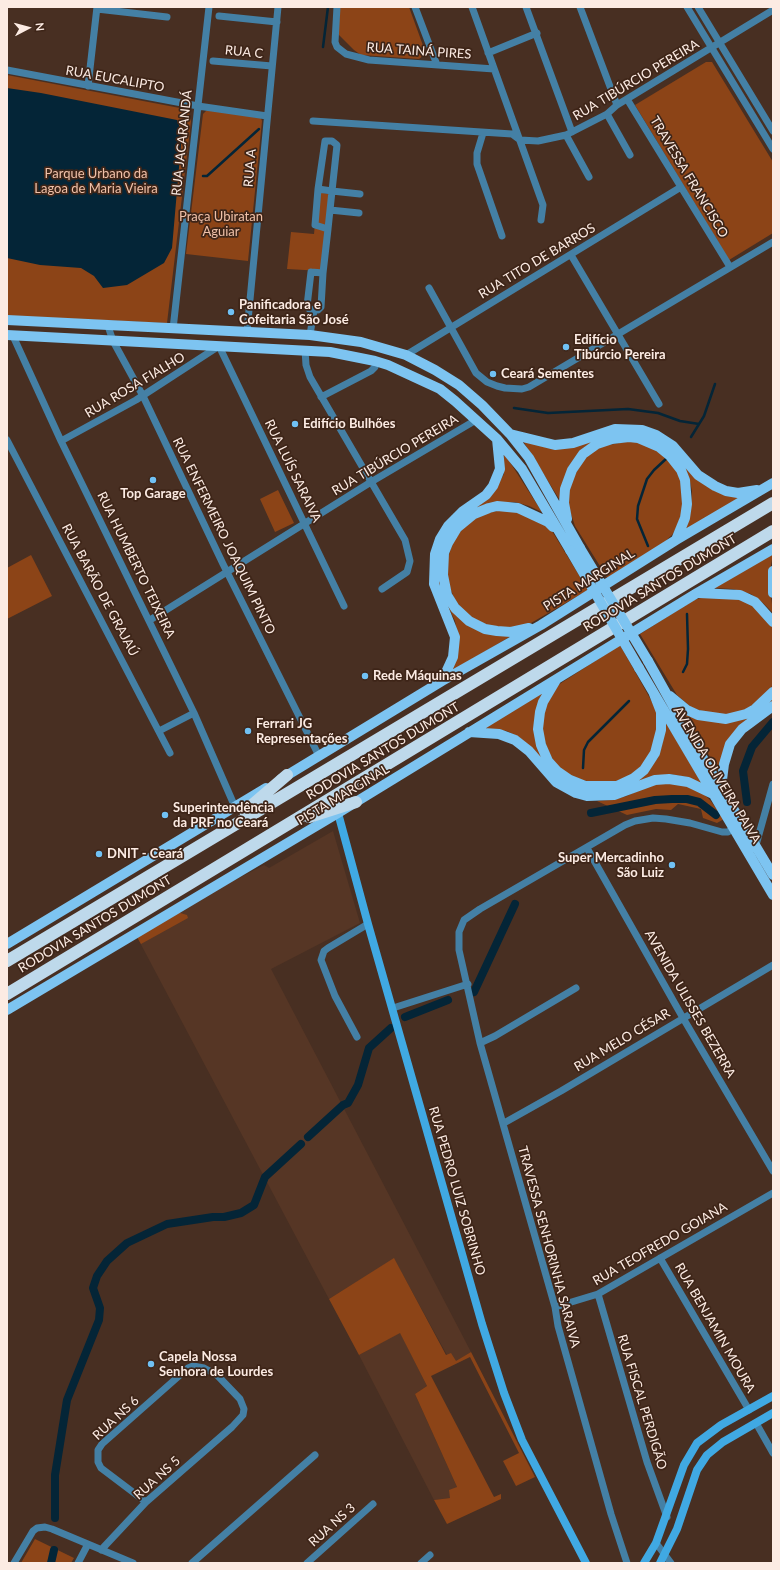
<!DOCTYPE html>
<meta charset="utf-8">
<style>
body{margin:0}
#map{position:relative;width:780px;height:1570px;overflow:hidden;background:#482f22;font-family:Lato,sans-serif}
canvas{display:block}
.frame{position:absolute;inset:0;border:8px solid #fcebe3;pointer-events:none}
.north{position:absolute;left:8px;top:8px;width:40px;height:40px;-webkit-text-stroke:3px #3e2518;paint-order:stroke;rotate:84deg;font-size:11px;font-weight:700;line-height:16px;text-align:center;color:#fcebe3}
.north::after{content:'';display:block;margin:auto;width:14px;height:18px;background:#fcebe3;clip-path:polygon(50% 0,100% 100%,50% 72%,0 100%)}
</style>
<div id="map">
<canvas width="780" height="1570"></canvas>
<div class="frame"></div>
<div class="north">N</div>
</div>
<script>
const ctx = document.querySelector('canvas').getContext('2d');
ctx.lineJoin = 'round';
function fillPath(path, color) {
  ctx.fillStyle = color;
  ctx.fill(path, 'evenodd');
}
function shape(rows) {
  const path = new Path2D();
  for (const r of rows) {
    path.moveTo(r[0], r[1]);
    for (let i = 2; i < r.length; i += 2) path.lineTo(r[i], r[i + 1]);
  }
  return path;
}
function trace(path, color, width, dash) {
  ctx.strokeStyle = color;
  ctx.lineWidth = width;
  ctx.lineCap = dash ? 'butt' : 'round';
  ctx.setLineDash(dash || []);
  ctx.stroke(path);
}
function write(font, color, halo, rows, align = 'center') {
  ctx.font = font + ' Lato,sans-serif';
  ctx.lineWidth = 3.5;
  ctx.setLineDash([]);
  ctx.textBaseline = 'middle';
  ctx.strokeStyle = halo;
  ctx.fillStyle = color;
  for (const [text, x, y, turn = 0] of rows) {
    ctx.save();
    ctx.translate(x, y);
    ctx.rotate((+turn || 0) * Math.PI / 180);
    ctx.textAlign = isNaN(turn) ? turn : align;
    if (halo) ctx.strokeText(text, 0, 0);
    ctx.fillText(text, 0, 0);
    ctx.restore();
  }
}
fillPath(shape([
 [333,831,360,923,271,969,471,1352,456,1362,447,1355,394,1259,329,1299,137,937,204,896,264,865,269,868],
 [400,1332,427,1386,415,1394,457,1487,450,1498,434,1500,359,1355]
]), '#563625');
fillPath(shape([
 [340,7,409,7,425,51,425,54,419,59,361,55,354,50,338,34],
 [706,62,712,62,773,162,773,233,729,260,635,105],
 [7,75,185,109,189,113,191,121,167,323,7,316],
 [207,110,261,118,262,121,248,261,186,254,203,114],
 [318,192,329,194,322,271,287,269,291,232,314,234],
 [625,430,648,434,668,445,697,479,711,488,720,492,745,495,681,533,688,519,691,508,692,491,689,477,678,458,656,440,635,433,625,433,602,437,593,442,583,448,569,466,562,485,561,502,523,441,549,448,566,448,583,443,606,434],
 [631,441,650,445,672,463,681,480,683,509,677,527,672,535,658,548,608,579,575,526,569,508,569,489,572,479,587,455,603,446],
 [504,453,542,512,529,506,515,502,502,502,490,504,473,510,464,517,454,525,448,536,442,551,439,574,441,588,448,603,458,616,470,626,487,633,511,636,450,672,455,663,459,641,455,621,443,596,438,581,439,552,452,526,465,512,488,498,494,491,504,474],
 [278,490,294,523,275,532,260,499],
 [502,510,529,514,552,531,588,590,531,623,516,628,494,628,468,616,455,600,447,581,447,561,453,542,465,525,482,514],
 [773,553,769,578,773,613,763,603,751,594,733,589,713,588],
 [31,555,52,596,7,619,7,568],
 [711,595,722,595,750,603,773,625,773,684,771,688,749,708,730,715,710,714,691,707,677,695,640,634,694,600],
 [620,645,656,709,658,727,655,746,646,762,632,775,614,782,602,784,577,779,560,769,549,754,543,736,542,717,549,697,558,685],
 [544,691,538,705,534,724,535,736,539,749,546,763,559,777,577,787,593,791,615,790,638,780,658,758,662,745,665,721,703,785,686,777,670,774,646,779,613,792,599,794,580,790,557,778,535,752,519,737,507,731,482,728],
 [773,697,773,700,765,709,739,726,720,774,683,711,720,722],
 [678,782,703,793,710,800,724,819,717,823,703,818,701,809,678,804,671,810,656,809,627,815,597,801,612,800,627,796,652,784],
 [177,912,187,915,188,918,141,944,137,937],
 [394,1258,446,1355,451,1353,456,1361,471,1352,535,1477,516,1486,503,1461,519,1453,470,1357,431,1376,494,1497,501,1494,501,1499,447,1524,434,1500,450,1498,449,1490,457,1487,415,1394,427,1386,400,1333,359,1355,329,1299],
 [35,1539,74,1558,71,1563,21,1563]
]), '#8c4417');
fillPath(shape([
 [7,88,41,93,177,120,182,133,172,248,164,263,127,285,103,288,94,276,81,268,40,265,7,258]
]), '#042537');
trace(shape([
 [323,47,328,7],
 [203,176,207,176,259,129],
 [514,408,548,413,628,409,658,413,680,421,699,424],
 [691,437,704,416,715,384],
 [648,546,637,519,638,506,647,479,654,470,667,458],
 [683,672,687,664,688,649,687,614],
 [583,768,584,750,588,742,629,701]
]), '#042537', 2.5);
trace(shape([
 [747,802,743,771,752,747,773,722],
 [591,813,655,800,672,799,687,799,699,802,716,815],
 [474,992,515,904],
 [405,1017,448,1000],
 [308,1137,343,1105,348,1103,358,1085,369,1048,391,1028],
 [55,1518,55,1475,67,1400,99,1320,100,1308,93,1288,97,1276,107,1261,127,1243,167,1224,213,1217,224,1217,241,1213,254,1205,265,1177,301,1144],
 [51,1563,54,1550]
]), '#042537', 8);
trace(shape([
 [337,7,335,42,337,47,346,54,369,60,494,69],
 [415,7,437,65],
 [472,7,543,205,541,220],
 [526,7,572,132],
 [580,7,617,105],
 [687,7,773,149],
 [698,7,773,131],
 [97,9,167,17],
 [219,16,277,22],
 [488,53,537,33],
 [213,61,272,66],
 [7,70,198,106,267,116],
 [88,86,97,7],
 [627,99,730,267],
 [607,114,630,155],
 [313,121,512,134,520,140,538,141,566,135,607,114,617,105,773,10],
 [483,133,477,153,477,164,502,236],
 [566,135,589,177],
 [318,189,315,225,328,229],
 [330,210,359,213],
 [571,255,659,404],
 [311,272,323,273,321,307,318,310,309,309,307,306,311,272],
 [323,273,328,229,332,191,337,145,332,141,325,141,318,189,332,191,360,194],
 [429,288,476,373,487,382,497,386,505,388,522,389,529,387,773,242],
 [108,326,113,341,143,396,223,564,319,756],
 [173,329,209,7],
 [247,331,278,7],
 [310,335,314,310],
 [13,336,61,441,194,713,235,807],
 [305,350,306,365,310,377,405,540,410,561,407,572,382,589],
 [406,355,681,187],
 [321,397,371,371,375,367,375,361],
 [7,440,170,753],
 [61,441,136,400,219,346,344,606],
 [150,620,371,482,476,420],
 [159,731,194,713],
 [756,845,773,784],
 [587,848,683,1018,773,1171],
 [393,1008,468,984],
 [357,1037,335,996,321,960,324,951,328,948,368,924],
 [480,1043,495,1036,576,988],
 [504,1123,561,1091,773,965],
 [660,1258,749,1410],
 [598,1294,647,1462,667,1517],
 [555,1307,598,1294,773,1193],
 [756,1423,773,1453],
 [656,1543,671,1563],
 [101,1550,146,1502,232,1427,243,1415,244,1409,240,1399,217,1375,204,1368,193,1366,188,1368,102,1444,98,1450,98,1462,101,1468,146,1502],
 [14,1563,33,1531,37,1528,45,1527,52,1529,133,1563],
 [78,1563,88,1544],
 [192,1563,315,1455],
 [307,1563,373,1504],
 [421,1563,430,1555],
 [627,1563,611,1514,558,1326,555,1307,480,1043,459,950,459,932,464,920,480,909,625,825,635,821,653,818,666,819,690,823,722,832,728,832,733,828]
]), '#4480a5', 7);
trace(shape([
 [338,813,368,924,482,1324,504,1393,522,1440,586,1563],
 [644,1563,656,1543,684,1465,697,1443,721,1425,773,1396],
 [660,1563,677,1529,697,1470,707,1455,723,1442,773,1413]
]), '#40a9e3', 8);
trace(shape([
 [7,320,310,335,361,342,406,355,435,370,459,385,482,405,510,434,529,458,580,548],
 [7,335,330,352,375,361,388,365,440,389,455,401,497,439,522,469,570,550],
 [510,434,555,445,573,443,615,429,642,430,656,435,673,446,698,475,715,486,726,491,738,493,757,490],
 [567,519,564,503,565,489,572,470,583,454,597,444,612,439,629,437,638,438,659,447,670,456,681,470,685,480,687,504,685,518,676,540],
 [773,571,773,593],
 [699,593,740,595,755,602,773,622],
 [529,628,511,632,497,631,485,629,469,621,455,608,447,595,443,575,444,553,448,543,457,528,474,514,489,508,497,506,518,508,548,522,553,527],
 [648,661,695,745,773,875],
 [639,668,773,895],
 [556,680,543,702,540,712,538,729,541,745,548,761,557,771,570,780,585,786,617,786,634,778,644,770,655,753,661,730,661,712,654,694],
 [442,681,453,657,455,637,434,584,435,554,440,539,448,526,463,511,486,495,493,486,500,469,497,439],
 [670,696,687,710,698,715,726,719,746,714,755,709,773,692],
 [469,732,499,734,515,740,529,751,556,782,576,793,587,796,614,795,655,780,669,779,688,782,713,794],
 [281,779,442,681,541,625,676,540,773,483],
 [721,788,724,764,730,744,742,729,773,706],
 [7,944,266,788],
 [7,1010,338,813,697,593,773,549]
]), '#7dc4f1', 10);
trace(shape([
 [245,811,287,775],
 [309,817,356,802],
 [7,961,773,503],
 [7,994,773,531]
]), '#bed9eb', 12);
trace(shape([
 [580,548,648,661],
 [570,550,639,668]
]), '#7dc4f1', 10);
for (const [x, y, r, color] of [
 [231,312,4,"#70c1f4"],
 [566,347,4,"#70c1f4"],
 [493,374,4,"#70c1f4"],
 [295,424,4,"#70c1f4"],
 [153,480,4,"#70c1f4"],
 [365,676,4,"#70c1f4"],
 [248,731,4,"#70c1f4"],
 [165,815,4,"#70c1f4"],
 [99,854,4,"#70c1f4"],
 [672,865,4,"#70c1f4"],
 [151,1364,4,"#70c1f4"]
]) {
  const dot = new Path2D();
  dot.arc(x, y, r, 0, 2 * Math.PI);
  ctx.fillStyle = color;
  ctx.fill(dot);
  trace(dot, '#3e2518', 1.5);
}
write('13px', '#fcebe3', '#3e2518', [
 ["RUA TAINÁ PIRES",419,51,4],
 ["RUA C",244,52,6],
 ["RUA EUCALIPTO",115,79,10],
 ["RUA TIBÚRCIO PEREIRA",636,80,-31],
 ["RUA JACARANDÁ",182,143,-84],
 ["RUA A",250,168,-85],
 ["TRAVESSA FRANCISCO",689,177,59],
 ["RUA TITO DE BARROS",537,261,-31],
 ["RUA ROSA FIALHO",135,385,-31],
 ["RUA TIBÚRCIO PEREIRA",395,455,-31],
 ["RUA LUÍS SARAIVA",293,471,64],
 ["RUA ENFERMEIRO JOAQUIM PINTO",224,536,64],
 ["RUA HUMBERTO TEIXEIRA",136,565,64],
 ["PISTA MARGINAL",589,580,-32],
 ["RODOVIA SANTOS DUMONT",660,583,-31],
 ["RUA BARÃO DE GRAJAÚ",100,590,62],
 ["RODOVIA SANTOS DUMONT",383,751,-31],
 ["AVENIDA OLIVEIRA PAIVA",717,775,59],
 ["PISTA MARGINAL",343,795,-31],
 ["RODOVIA SANTOS DUMONT",95,924,-31],
 ["AVENIDA ULISSES BEZERRA",690,1004,60],
 ["RUA MELO CÉSAR",622,1040,-31],
 ["RUA PEDRO LUIZ SOBRINHO",457,1191,74],
 ["RUA TEOFREDO GOIANA",660,1244,-30],
 ["TRAVESSA SENHORINHA SARAIVA",549,1247,75],
 ["RUA BENJAMIN MOURA",715,1328,60],
 ["RUA FISCAL PERDIGÃO",642,1402,73],
 ["RUA NS 6",116,1418,-43],
 ["RUA NS 5",157,1478,-42],
 ["RUA NS 3",332,1525,-42]
]);
write('13px', '#f0c1a9', '#3e2518', [
 ["Parque Urbano da",96,174],
 ["Lagoa de Maria Vieira",96,189],
 ["Praça Ubiratan",221,217],
 ["Aguiar",221,232]
]);
write('bold 13px', '#fcebe3', '#3e2518', [
 ["Panificadora e",239,305],
 ["Cofeitaria São José",239,320],
 ["Edifício",574,340],
 ["Tibúrcio Pereira",574,355],
 ["Ceará Sementes",501,374],
 ["Edifício Bulhões",303,424],
 ["Top Garage",153,494,"center"],
 ["Rede Máquinas",373,676],
 ["Ferrari JG",256,724],
 ["Representações",256,739],
 ["Superintendência",173,808],
 ["da PRF no Ceará",173,823],
 ["DNIT - Ceará",107,854],
 ["Super Mercadinho",664,858,"right"],
 ["São Luiz",664,873,"right"],
 ["Capela Nossa",159,1357],
 ["Senhora de Lourdes",159,1372]
], 'left');
</script>
